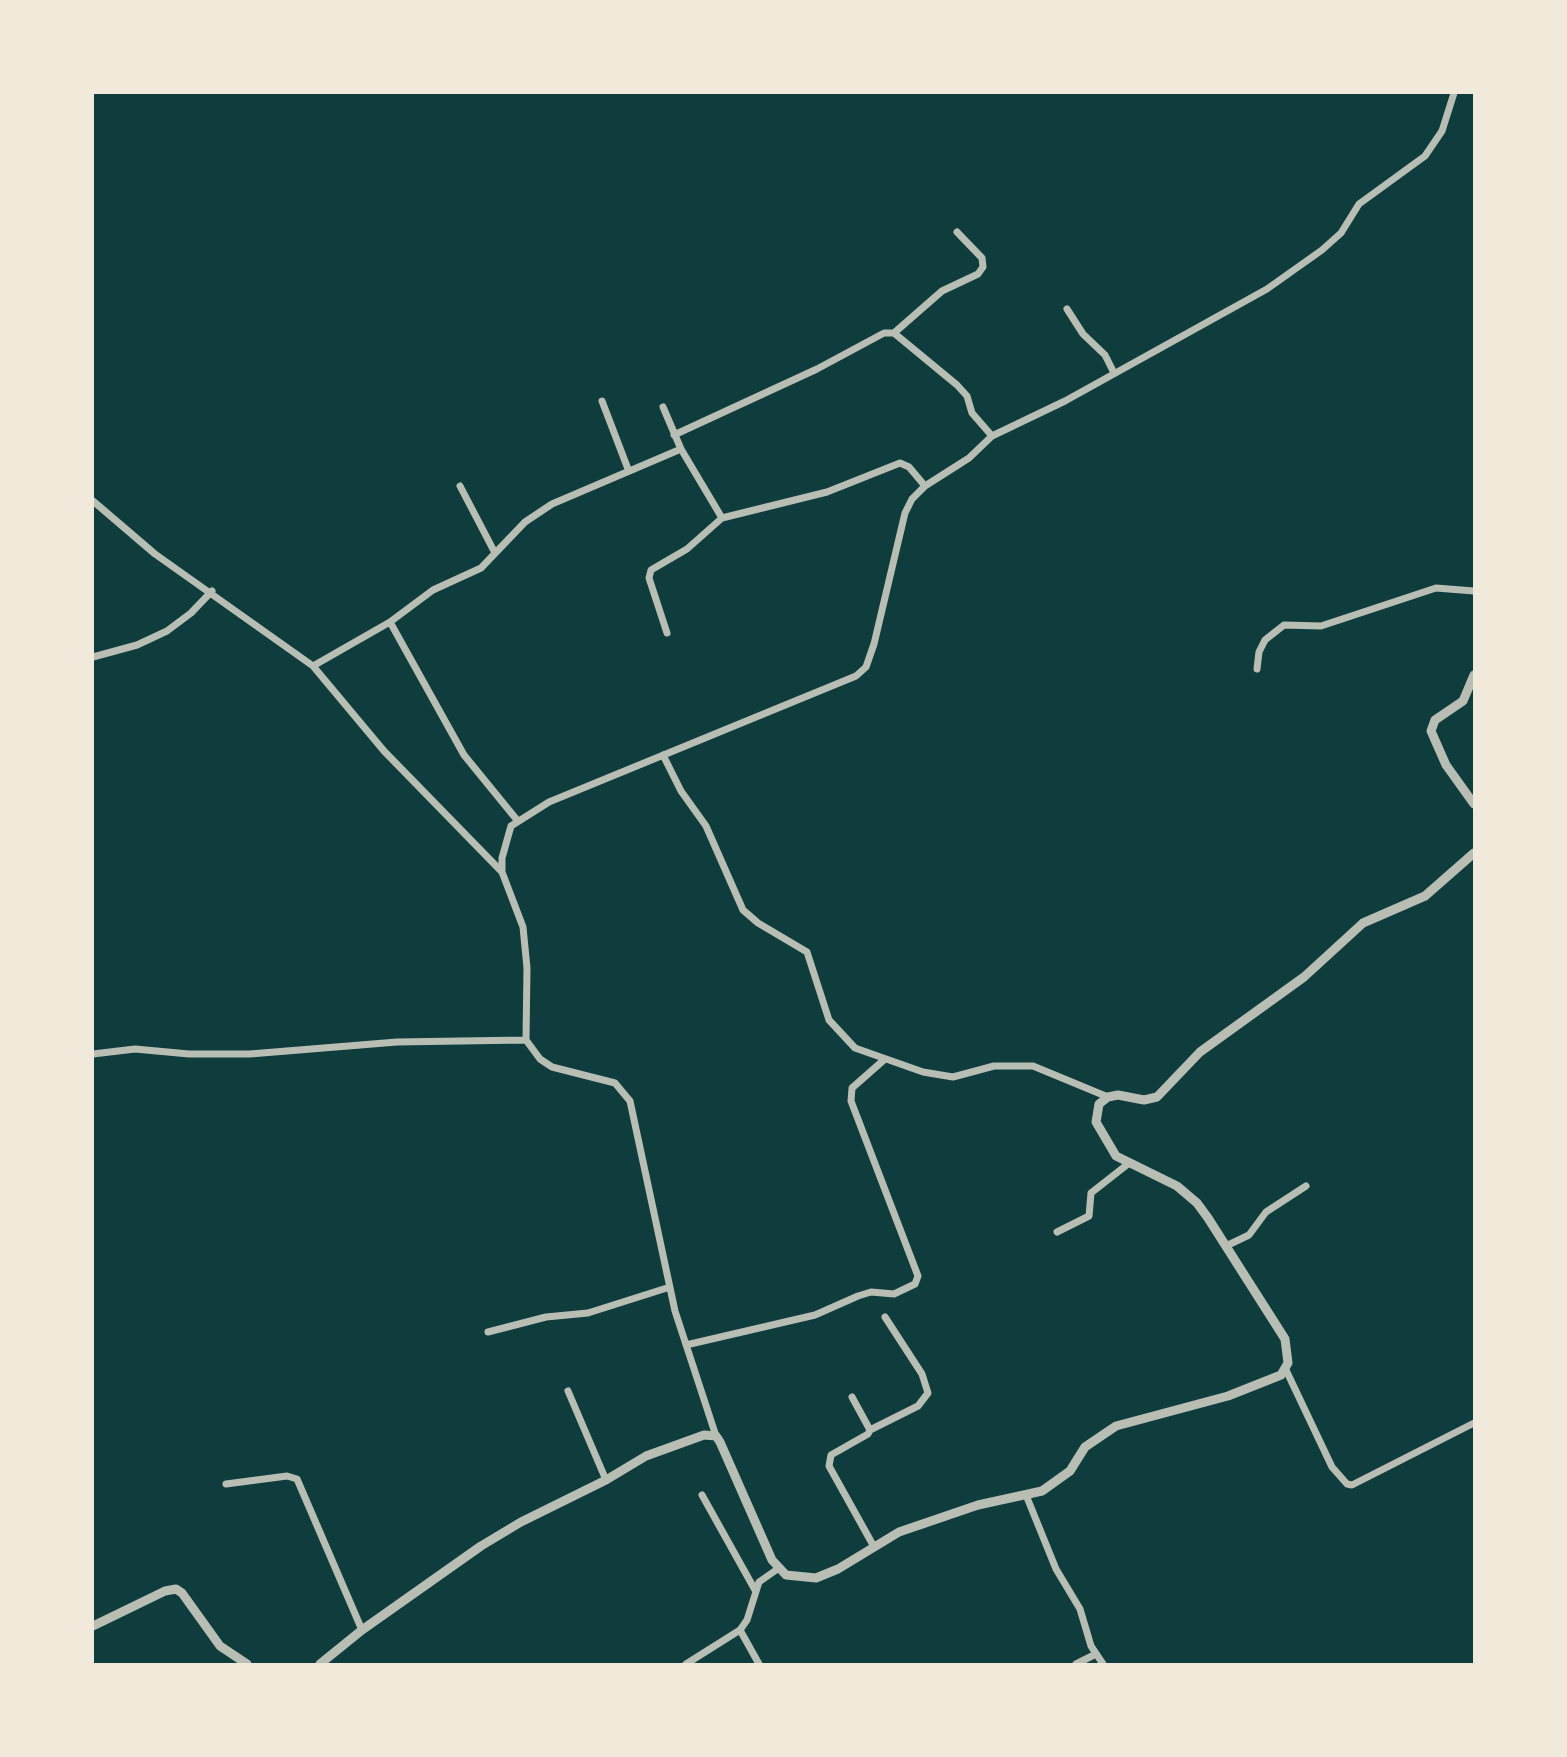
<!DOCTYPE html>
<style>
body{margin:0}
#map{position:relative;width:1567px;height:1757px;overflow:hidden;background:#0f3d3e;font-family:"Exo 2",sans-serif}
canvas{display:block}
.frame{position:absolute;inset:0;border:94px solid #f1e9da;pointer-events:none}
</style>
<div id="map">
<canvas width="1567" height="1757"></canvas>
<div class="frame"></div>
</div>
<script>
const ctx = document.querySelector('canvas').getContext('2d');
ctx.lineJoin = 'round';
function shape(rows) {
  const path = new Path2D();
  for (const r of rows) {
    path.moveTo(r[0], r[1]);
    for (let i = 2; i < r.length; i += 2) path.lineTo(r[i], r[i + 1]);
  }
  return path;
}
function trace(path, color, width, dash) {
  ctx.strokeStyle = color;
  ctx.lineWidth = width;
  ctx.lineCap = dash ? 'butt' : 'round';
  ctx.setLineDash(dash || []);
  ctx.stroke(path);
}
trace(shape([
 [1067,309,1083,334,1105,355,1114,373],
 [894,333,942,291,978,274,983,267,982,258,957,232],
 [602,401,628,469],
 [663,407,681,449,722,518,827,492,900,463,909,467,925,486],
 [674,435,817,369,884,333,894,333,957,385,967,396,972,413,992,436],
 [460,486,495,553],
 [93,501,155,554,313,666,384,751,502,872],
 [390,622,464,755,517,820],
 [667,633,649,578,651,570,687,549,722,518],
 [93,657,137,645,167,631,191,613,212,591],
 [313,666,390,622,433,590,481,568,525,522,552,504,681,449],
 [1257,669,1259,652,1265,640,1284,625,1321,626,1436,588,1474,591],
 [663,755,681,791,706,826,743,910,758,923,807,952,829,1020,855,1048,923,1072,953,1077,994,1066,1033,1066,1108,1097],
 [93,1054,135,1049,189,1054,250,1054,397,1042,526,1040],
 [1057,1232,1089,1216,1091,1193,1128,1164],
 [1226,1246,1249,1235,1266,1212,1306,1186],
 [488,1332,546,1317,588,1313,670,1287],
 [686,1345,815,1315,858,1296,871,1292,894,1294,915,1284,918,1276,851,1101,852,1088,885,1059],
 [1286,1370,1332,1467,1347,1484,1352,1485,1474,1423],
 [568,1391,606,1480],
 [852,1397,870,1430,868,1434,831,1455,829,1466,873,1545],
 [870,1430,918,1406,928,1393,922,1374,885,1317],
 [716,1436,675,1311,630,1101,615,1083,552,1067,540,1059,526,1040,527,968,523,927,502,872,502,858,511,826,549,802,856,676,866,667,874,644,905,513,912,499,925,486,969,458,992,436,1065,401,1267,289,1322,250,1341,233,1359,204,1425,156,1442,131,1454,93],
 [226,1484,287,1476,297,1479,362,1630],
 [702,1495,755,1590],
 [1026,1495,1056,1569,1080,1609,1091,1646,1103,1664],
 [740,1630,759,1664],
 [686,1664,740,1630,747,1620,759,1582,779,1568],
 [1076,1664,1096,1654]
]), '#b8beb3', 7);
trace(shape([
 [1474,675,1463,701,1435,720,1431,731,1446,765,1474,804],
 [93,1626,165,1591,176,1589,182,1593,220,1646,247,1664],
 [320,1664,362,1630,481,1546,521,1522,606,1480,646,1456,704,1435,716,1436,720,1442,772,1560,786,1575,816,1578,838,1569,899,1532,978,1505,1042,1491,1070,1471,1085,1447,1116,1426,1228,1396,1281,1375,1288,1363,1285,1339,1208,1218,1197,1203,1177,1186,1116,1156,1096,1122,1099,1104,1108,1097,1118,1095,1144,1100,1157,1097,1200,1052,1304,977,1363,923,1425,896,1474,853]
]), '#b8beb3', 9);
</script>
